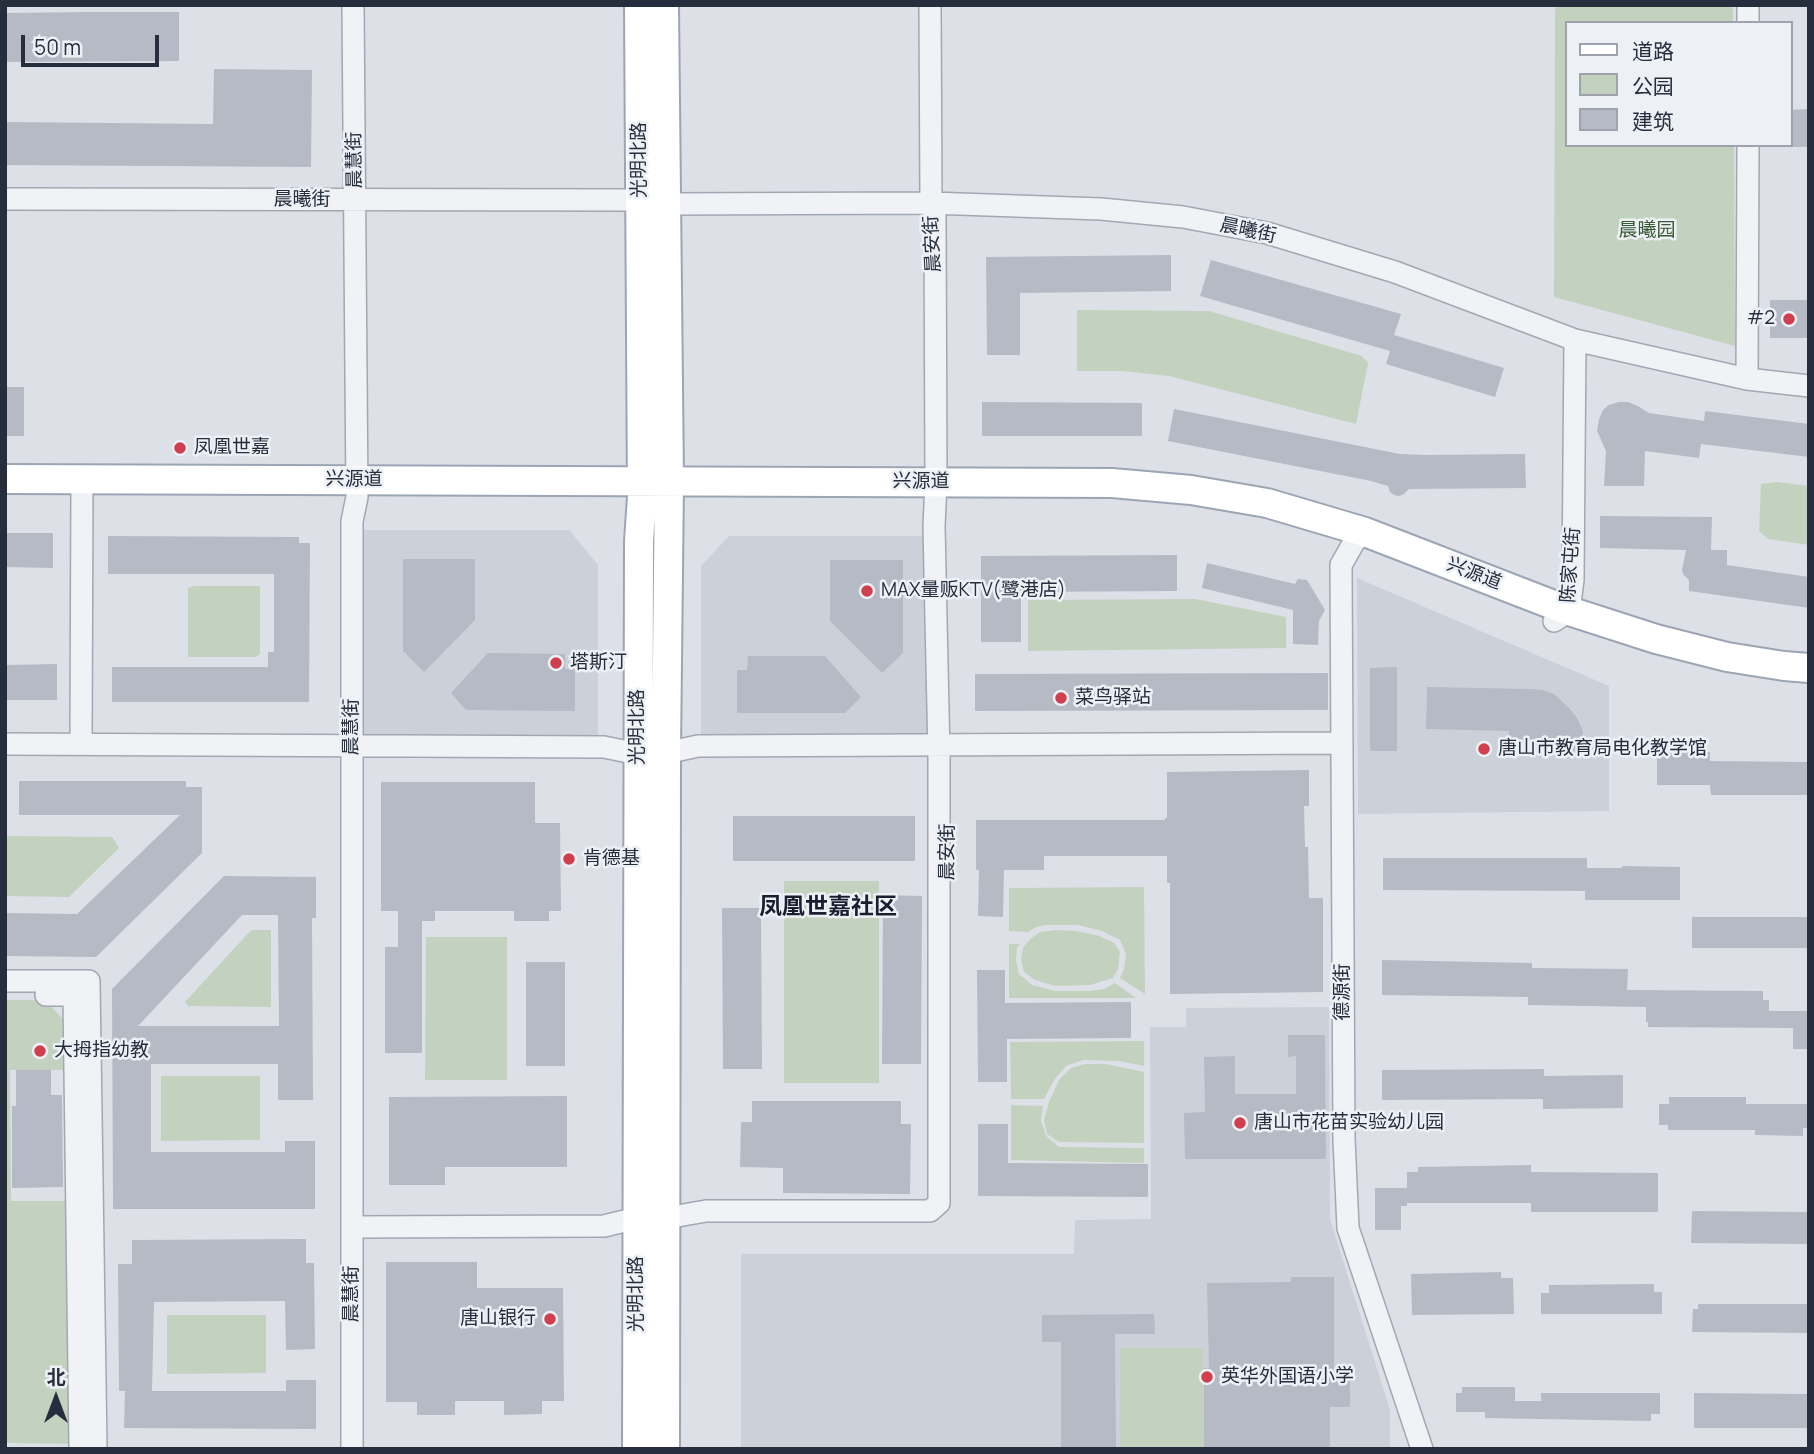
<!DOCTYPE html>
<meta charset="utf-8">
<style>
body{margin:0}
#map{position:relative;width:1814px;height:1454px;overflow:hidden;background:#dde1e7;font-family:Manrope,"Noto Sans SC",sans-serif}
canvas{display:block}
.frame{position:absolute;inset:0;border:7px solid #262e3e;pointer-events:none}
.legend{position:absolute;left:1565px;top:21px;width:228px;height:126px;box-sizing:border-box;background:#edf0f5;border:2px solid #9da2ac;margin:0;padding:9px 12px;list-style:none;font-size:21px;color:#262e3e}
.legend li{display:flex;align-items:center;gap:14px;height:35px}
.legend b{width:35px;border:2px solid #9da2ac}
.north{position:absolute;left:21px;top:1363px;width:70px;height:70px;-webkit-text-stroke:5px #edf0f5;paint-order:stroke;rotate:0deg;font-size:19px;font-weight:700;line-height:28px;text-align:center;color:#262e3e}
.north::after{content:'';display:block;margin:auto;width:24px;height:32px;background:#262e3e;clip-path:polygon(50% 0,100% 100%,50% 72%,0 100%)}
.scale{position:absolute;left:21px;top:35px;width:138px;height:32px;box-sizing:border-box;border:4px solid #262e3e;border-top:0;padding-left:9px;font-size:21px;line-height:24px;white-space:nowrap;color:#262e3e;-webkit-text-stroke:5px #edf0f5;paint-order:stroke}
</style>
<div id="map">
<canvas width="1814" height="1454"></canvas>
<div class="frame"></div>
<ul class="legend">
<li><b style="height:9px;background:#fff"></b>道路</li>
<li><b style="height:19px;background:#c2d2be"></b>公园</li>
<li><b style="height:19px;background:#b5bac4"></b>建筑</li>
</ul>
<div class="north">北</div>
<div class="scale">50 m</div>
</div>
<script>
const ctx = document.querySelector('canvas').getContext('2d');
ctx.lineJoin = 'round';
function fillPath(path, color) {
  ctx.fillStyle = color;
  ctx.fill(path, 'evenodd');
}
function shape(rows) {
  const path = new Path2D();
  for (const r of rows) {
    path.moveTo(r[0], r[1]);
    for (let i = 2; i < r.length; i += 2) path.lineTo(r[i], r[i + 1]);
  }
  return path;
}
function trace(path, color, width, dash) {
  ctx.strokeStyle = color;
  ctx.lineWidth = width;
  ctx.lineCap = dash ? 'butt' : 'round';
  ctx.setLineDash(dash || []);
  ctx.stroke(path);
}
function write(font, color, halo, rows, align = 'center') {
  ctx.font = font + ' Manrope,"Noto Sans SC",sans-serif';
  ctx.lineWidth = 5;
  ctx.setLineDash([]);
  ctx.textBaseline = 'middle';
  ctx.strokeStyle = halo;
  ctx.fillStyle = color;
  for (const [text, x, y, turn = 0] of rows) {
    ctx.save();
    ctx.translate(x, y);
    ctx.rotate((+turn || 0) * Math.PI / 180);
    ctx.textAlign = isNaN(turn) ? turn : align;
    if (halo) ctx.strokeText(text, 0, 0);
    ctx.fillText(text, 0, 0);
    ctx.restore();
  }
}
fillPath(shape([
 [357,530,569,530,598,565,598,754,357,751],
 [729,536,939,536,943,751,701,751,701,566],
 [1357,578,1609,686,1609,811,1358,814],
 [1329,1007,1330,1219,1390,1410,1390,1449,741,1449,741,1254,1074,1254,1075,1220,1151,1219,1150,1027,1186,1027,1186,1008]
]), '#cbd0d9');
fillPath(shape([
 [1555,5,1733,5,1733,23,1567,23,1567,145,1734,145,1735,346,1554,297],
 [1077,310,1209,311,1362,356,1368,363,1356,424,1169,376,1122,371,1077,371],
 [1777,482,1809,486,1809,545,1768,539,1759,531,1761,484],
 [194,586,260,586,260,654,256,657,188,657,188,588],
 [1195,599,1286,617,1286,648,1028,651,1028,600],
 [5,836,112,837,119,848,69,897,5,896],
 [784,881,879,881,879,1083,784,1083],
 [1144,887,1145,994,1120,978,1124,969,1126,954,1120,940,1102,931,1078,925,1046,925,1036,927,1028,932,1009,931,1009,888],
 [251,930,271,930,271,1007,188,1006,185,1002],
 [1056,930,1077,931,1099,936,1114,943,1120,952,1118,969,1113,978,1090,985,1055,986,1035,980,1024,972,1021,959,1023,948,1030,939,1040,932],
 [426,937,507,937,507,1080,425,1080],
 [1009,944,1020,944,1017,948,1016,960,1019,974,1032,985,1056,991,1090,991,1104,989,1115,983,1136,998,1009,998],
 [5,1000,45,1000,75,1032,75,1070,10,1070,11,1201,75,1201,77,1444,5,1443],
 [1144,1041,1144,1066,1119,1061,1083,1060,1066,1066,1054,1080,1044,1099,1011,1099,1010,1042],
 [1085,1064,1106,1064,1144,1072,1144,1143,1059,1142,1047,1134,1044,1120,1049,1102,1059,1080,1071,1068],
 [161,1076,260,1076,260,1140,161,1141],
 [1011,1105,1043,1106,1041,1120,1046,1136,1059,1147,1144,1148,1144,1163,1011,1160],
 [167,1315,266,1315,266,1373,167,1374],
 [1120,1348,1203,1348,1204,1449,1120,1449]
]), '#c2d2be');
fillPath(shape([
 [90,12,179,12,179,61,5,62,5,13],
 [214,69,312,70,311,167,5,165,5,122,213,124],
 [1809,109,1809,147,1791,147,1791,110],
 [1171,255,1171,291,1020,293,1020,355,987,355,986,257],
 [1211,260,1401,314,1394,335,1504,368,1495,397,1386,364,1390,351,1200,296],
 [1770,300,1809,300,1809,338,1770,338],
 [5,387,24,387,24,436,5,436],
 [982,402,1142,403,1142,436,982,436],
 [1619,402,1628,402,1638,406,1649,413,1704,421,1705,411,1809,424,1809,457,1701,444,1699,458,1645,451,1644,486,1604,486,1606,451,1597,431,1599,419,1603,410,1609,405],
 [1174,409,1400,454,1424,455,1525,454,1526,488,1409,489,1404,494,1399,496,1394,495,1390,492,1388,486,1371,481,1168,441],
 [1600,516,1712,517,1711,550,1727,550,1727,565,1809,577,1809,608,1689,591,1689,580,1683,574,1682,570,1686,550,1600,548],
 [5,533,53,533,53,568,5,567],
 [108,536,299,537,299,543,310,543,309,702,112,702,112,667,268,667,268,652,274,652,274,574,108,574],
 [1177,555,1177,591,1021,592,1021,642,981,642,981,556],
 [403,559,475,559,475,620,424,672,403,651],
 [830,560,903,560,903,653,882,673,830,621],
 [1207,563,1295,584,1298,579,1307,580,1325,610,1319,621,1318,645,1293,644,1293,610,1202,588],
 [488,653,565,654,565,669,575,669,575,711,466,710,451,693],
 [748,656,825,656,861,697,845,713,737,713,737,670,747,670],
 [57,664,57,700,5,700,5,665],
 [1397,667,1397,751,1370,751,1370,668],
 [1328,673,1328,710,975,711,975,674],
 [1427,687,1529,689,1543,690,1554,694,1569,708,1577,718,1582,729,1586,751,1509,750,1509,731,1426,729],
 [1657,752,1710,752,1710,761,1809,762,1809,795,1711,795,1710,785,1657,785],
 [1309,770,1309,806,1304,806,1305,847,1308,847,1309,898,1323,898,1323,992,1170,994,1170,883,1167,883,1167,856,1044,856,1044,870,1004,870,1003,917,978,916,979,870,976,870,976,820,1165,820,1165,818,1167,818,1167,772],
 [19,781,186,781,186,787,202,787,202,853,96,957,5,956,5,913,77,914,180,815,19,815],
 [381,782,535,782,535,823,560,823,561,911,549,911,549,921,514,921,514,911,435,911,435,921,422,921,422,1053,385,1053,385,947,398,947,398,911,381,911],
 [733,816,915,816,915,861,733,861],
 [1383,858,1587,858,1587,868,1622,868,1622,866,1680,867,1680,900,1585,900,1585,891,1383,890],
 [224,876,316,877,316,918,312,918,313,1100,278,1100,278,1064,151,1064,151,1152,285,1152,285,1141,315,1141,315,1209,113,1209,112,989],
 [242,915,278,915,279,1026,138,1026],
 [883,895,922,896,921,1064,882,1064],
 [722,908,761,908,762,1069,723,1069],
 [1692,917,1809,917,1809,948,1692,948],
 [1382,960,1532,963,1532,968,1628,969,1627,990,1763,991,1763,1000,1769,1000,1769,1011,1809,1011,1809,1049,1793,1049,1793,1028,1648,1027,1648,1022,1646,1022,1646,1007,1528,1005,1528,997,1382,995],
 [526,962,565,962,565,1066,526,1066],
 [977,970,1005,970,1005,1003,1131,1002,1131,1038,1007,1039,1007,1082,978,1082],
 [1288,1035,1325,1035,1326,1159,1185,1159,1184,1113,1205,1112,1204,1057,1235,1056,1235,1094,1296,1094,1296,1056,1288,1057],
 [1544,1069,1544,1076,1623,1075,1623,1108,1543,1109,1543,1099,1382,1100,1382,1070],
 [16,1070,51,1070,51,1095,62,1095,63,1187,12,1188,12,1106,16,1106],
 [567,1096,567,1167,445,1167,445,1185,389,1185,389,1097],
 [1669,1097,1746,1097,1746,1104,1809,1104,1809,1128,1803,1128,1803,1136,1755,1135,1755,1130,1668,1130,1668,1125,1659,1125,1659,1104,1669,1104],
 [752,1101,901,1101,901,1124,911,1124,910,1194,783,1193,783,1168,740,1167,741,1122,752,1122],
 [978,1124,1008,1124,1008,1163,1148,1164,1148,1197,978,1196],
 [1531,1165,1531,1172,1658,1173,1658,1212,1531,1212,1531,1203,1407,1203,1407,1206,1401,1206,1401,1230,1375,1230,1375,1188,1407,1188,1407,1172,1418,1172,1418,1167],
 [1692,1211,1809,1212,1809,1244,1691,1243],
 [306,1239,306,1263,314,1263,315,1349,286,1350,285,1301,154,1302,152,1391,286,1391,286,1380,316,1380,316,1429,124,1428,125,1391,119,1391,118,1264,132,1264,132,1240],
 [386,1262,477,1262,477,1288,563,1288,564,1401,542,1401,542,1414,504,1415,504,1401,455,1401,455,1415,417,1415,417,1402,386,1402],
 [1501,1272,1501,1278,1513,1278,1514,1314,1412,1315,1411,1274],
 [1291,1277,1334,1277,1334,1367,1350,1367,1350,1407,1330,1407,1330,1449,1204,1449,1204,1368,1209,1368,1207,1283,1291,1282],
 [1654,1284,1654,1292,1662,1292,1662,1314,1541,1314,1541,1293,1549,1293,1549,1285],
 [1698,1304,1809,1304,1809,1333,1692,1332,1693,1309,1698,1309],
 [1154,1314,1155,1334,1115,1334,1116,1449,1061,1449,1061,1342,1042,1342,1042,1315],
 [1462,1387,1515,1387,1515,1401,1541,1401,1541,1393,1660,1393,1660,1414,1651,1414,1651,1421,1485,1418,1485,1412,1456,1412,1456,1393,1462,1393],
 [1694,1393,1808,1394,1809,1428,1694,1428]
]), '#b5bac4');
const minor = shape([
 [1748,23,1748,5],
 [5,199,641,200],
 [667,204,931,203,1101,209,1183,217,1267,233,1395,272,1575,340,1747,379,1809,386],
 [1747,379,1748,145],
 [1365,532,1354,542,1341,565,1344,1139,1348,1228,1422,1449],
 [1554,621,1569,611,1573,580,1575,340],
 [5,744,604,747,638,754],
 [81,744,82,479],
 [666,753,698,746,1341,743],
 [5,981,89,981,96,1449],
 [46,995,74,995,80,1449],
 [666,1218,706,1211,930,1211,939,1203,939,756,934,526,936,482,935,217,931,203,930,5],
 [352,1227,604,1226,637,1218],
 [352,1449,352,521,357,497,353,5]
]);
const major = shape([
 [664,5,669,481,666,753,665,1449],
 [5,479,1112,483,1191,490,1267,503,1365,532,1569,611,1656,639,1727,657,1784,666,1809,668],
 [637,1449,639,541,642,497,639,5]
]);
trace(minor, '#a2a8b1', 24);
trace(major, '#9ca5b3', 32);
trace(minor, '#f0f2f6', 21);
trace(major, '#fff', 28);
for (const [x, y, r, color] of [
 [1789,319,7,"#d03f4e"],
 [180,448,7,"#d03f4e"],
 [867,591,7,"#d03f4e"],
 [556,663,7,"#d03f4e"],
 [1061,698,7,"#d03f4e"],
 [1484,749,7,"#d03f4e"],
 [569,859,7,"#d03f4e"],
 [40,1051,7,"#d03f4e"],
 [1240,1123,7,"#d03f4e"],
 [550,1319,7,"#d03f4e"],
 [1207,1377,7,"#d03f4e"]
]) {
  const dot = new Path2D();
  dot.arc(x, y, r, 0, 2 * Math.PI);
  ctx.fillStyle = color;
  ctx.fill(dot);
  trace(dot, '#edf0f5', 2.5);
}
write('19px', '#262e3e', '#edf0f5', [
 ["晨慧街",355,160,-91],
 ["光明北路",640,160,-90],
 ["晨曦街",302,200],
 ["晨曦街",1248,231,12],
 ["晨安街",933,244,-93],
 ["兴源道",354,480],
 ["兴源道",921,482],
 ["陈家屯街",1571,565,-86],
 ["兴源道",1474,574,21],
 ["晨慧街",352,727,-90],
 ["光明北路",638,727,-90],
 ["晨安街",948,852,-90],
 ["德源街",1343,992,-90],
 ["晨慧街",352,1294,-90],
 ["光明北路",637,1294,-90]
]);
write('19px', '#395a34', '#edf0f5', [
 ["晨曦园",1647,231]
]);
write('19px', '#262e3e', '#edf0f5', [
 ["#2",1775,319,"right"],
 ["凤凰世嘉",194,448],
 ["MAX量贩KTV(鹭港店)",881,591],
 ["塔斯汀",570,663],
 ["菜鸟驿站",1075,698],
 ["唐山市教育局电化教学馆",1498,749],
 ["肯德基",583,859],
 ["大拇指幼教",54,1051],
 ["唐山市花苗实验幼儿园",1254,1123],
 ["唐山银行",536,1319,"right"],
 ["英华外国语小学",1221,1377]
], 'left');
write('bold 23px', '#191f2f', '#edf0f5', [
 ["凤凰世嘉社区",828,908]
]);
</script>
